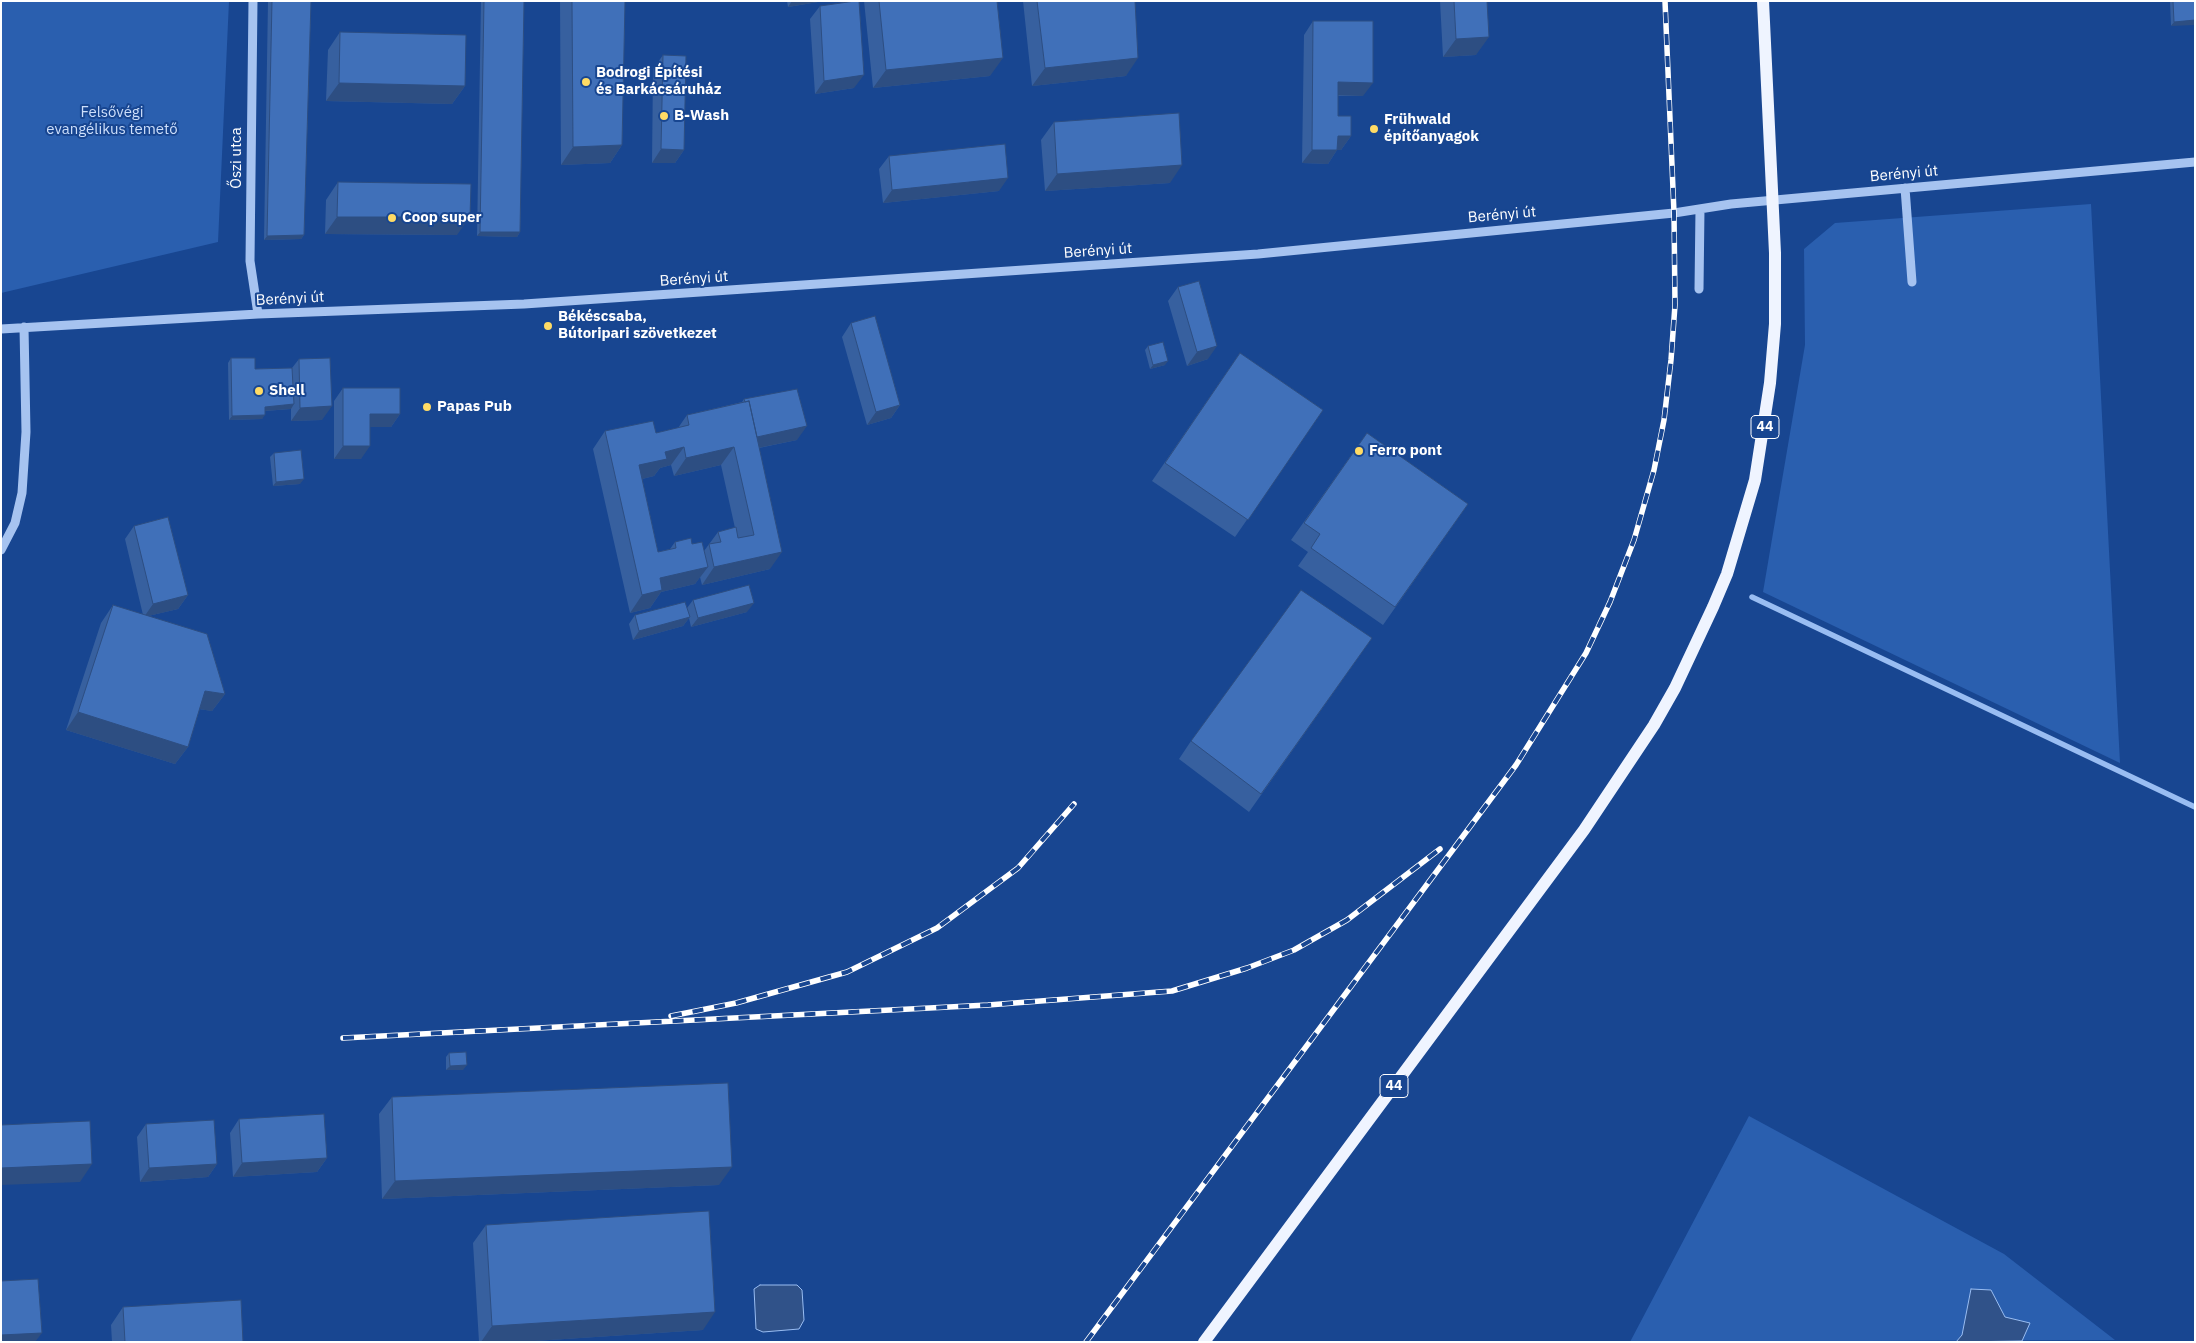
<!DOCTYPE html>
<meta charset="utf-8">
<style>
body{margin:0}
#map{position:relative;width:2196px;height:1343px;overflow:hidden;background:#184691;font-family:"IBM Plex Sans",sans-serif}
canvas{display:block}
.frame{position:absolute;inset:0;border:2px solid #fff;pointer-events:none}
</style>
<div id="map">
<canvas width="2196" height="1343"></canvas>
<div class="frame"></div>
</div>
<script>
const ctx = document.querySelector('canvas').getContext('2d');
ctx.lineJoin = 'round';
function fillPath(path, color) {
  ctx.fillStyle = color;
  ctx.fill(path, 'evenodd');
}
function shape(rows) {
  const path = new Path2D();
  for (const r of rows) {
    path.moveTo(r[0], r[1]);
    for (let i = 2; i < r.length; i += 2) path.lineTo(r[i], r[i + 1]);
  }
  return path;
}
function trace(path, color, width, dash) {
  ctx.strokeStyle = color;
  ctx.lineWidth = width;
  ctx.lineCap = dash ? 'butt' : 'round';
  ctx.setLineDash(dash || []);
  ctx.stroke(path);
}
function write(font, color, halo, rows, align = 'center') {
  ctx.font = font + ' "IBM Plex Sans",sans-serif';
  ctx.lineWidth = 4;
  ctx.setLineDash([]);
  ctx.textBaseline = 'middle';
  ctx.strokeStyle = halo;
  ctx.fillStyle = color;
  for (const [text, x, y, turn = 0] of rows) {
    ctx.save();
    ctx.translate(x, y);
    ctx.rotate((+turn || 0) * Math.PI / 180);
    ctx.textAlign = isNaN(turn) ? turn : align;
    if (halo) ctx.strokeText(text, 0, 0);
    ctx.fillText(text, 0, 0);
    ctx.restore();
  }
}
fillPath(shape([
 [1,1,229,1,218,242,1,293],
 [2091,204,2120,763,1763,592,1805,345,1804,249,1835,223],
 [1749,1116,2004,1254,2115,1340,1630,1342]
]), '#2a5faf');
const water = shape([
 [760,1285,797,1285,802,1290,804,1320,799,1329,763,1332,756,1329,754,1289,760,1285],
 [1971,1289,1991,1290,2005,1317,2030,1323,2022,1341,1956,1342,1962,1335,1971,1289]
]);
fillPath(water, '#305289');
trace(water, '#99bdf2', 1);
trace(shape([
 [1752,597,2195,807]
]), '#99bdf2', 5.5);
trace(shape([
 [253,1,250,261,258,314],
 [1905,188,1912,282],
 [1699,289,1700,209],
 [1,329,258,314,524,304,1258,254,1674,213,1731,204,2195,162],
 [1,550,15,523,22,493,26,432,24,327]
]), '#a6c3f0', 9);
trace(shape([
 [1204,1342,1584,830,1654,725,1675,688,1713,607,1727,574,1755,480,1770,383,1775,324,1775,253,1763,1]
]), '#eff4ff', 12);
const rail = shape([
 [671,1016,736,1003,847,972,937,928,1018,868,1074,804],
 [343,1038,988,1005,1172,991,1247,968,1294,950,1347,920,1440,849],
 [1086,1342,1516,765,1586,653,1610,602,1634,540,1654,470,1664,420,1671,360,1675,305,1674,213,1665,1]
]);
trace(rail, '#fff', 5.5);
trace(rail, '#184691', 4, [11]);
fillPath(shape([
 [268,1,311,1,304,235,301,239,264,240],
 [481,1,524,1,520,232,517,237,477,236],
 [560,1,625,1,622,145,610,163,561,165],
 [787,1,824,1,788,7],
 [864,1,997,1,990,76,873,88],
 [1023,1,1135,1,1126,76,1032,86],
 [1440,1,1487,1,1476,55,1443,57],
 [2170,1,2195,1,2171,26],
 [820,6,854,88,815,94,810,19],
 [1313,21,1363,96,1338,96,1338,116,1351,136,1341,150,1337,150,1328,164,1302,163,1304,35],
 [340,32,465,86,452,104,326,101,328,50],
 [663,55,684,150,675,163,652,163,653,69],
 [1054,122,1170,183,1045,191,1041,140],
 [889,156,999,191,883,203,879,169],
 [338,182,457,235,325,234,326,200],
 [1178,287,1208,359,1187,366,1168,301],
 [851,323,900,405,891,418,867,425,842,337],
 [1148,346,1165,365,1150,369,1145,350],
 [1240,353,1323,410,1235,537,1152,481],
 [231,358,255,369,292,368,299,359,322,420,291,421,291,409,265,411,262,419,229,420,228,363],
 [343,388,400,414,391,427,370,427,361,459,334,459,334,401],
 [744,399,797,440,759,448,770,569,702,585,700,577,695,584,661,592,650,608,630,613,593,449,605,431,656,433,678,428,687,415,742,402],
 [671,465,674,476,721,465,735,528,718,532,704,551,692,544,675,542,670,549,658,552,642,479,654,476,660,468],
 [1367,433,1468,504,1383,625,1298,566,1308,552,1291,540],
 [274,453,300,484,273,486,270,457],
 [134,526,188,595,178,609,148,616,225,694,212,711,199,709,188,747,175,764,66,730,101,623,113,605,143,615,125,539],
 [693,600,747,612,691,627,689,618,683,626,633,640,629,624,635,615,687,608],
 [1372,638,1249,812,1179,759,1191,741],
 [449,1053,463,1070,446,1070,446,1057],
 [392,1097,719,1185,382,1199,379,1114],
 [239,1119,327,1158,317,1172,233,1177,230,1133],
 [146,1124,217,1164,208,1177,140,1182,137,1137],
 [486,1225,703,1330,519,1342,479,1342,473,1243],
 [123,1307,243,1342,112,1342,111,1325]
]), '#37609f');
fillPath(shape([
 [792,1,824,1,788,7],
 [2195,20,2195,25,2171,26,2174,22],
 [1489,37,1476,55,1443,57,1456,39],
 [1003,58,990,76,873,88,886,70],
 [1138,58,1126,76,1032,86,1045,68],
 [864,75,854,88,815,94,824,81],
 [1338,82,1373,83,1363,96,1329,95],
 [339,83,465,86,452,104,326,101],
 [1338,136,1351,136,1341,150,1328,150],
 [622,145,610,163,561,165,573,147],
 [661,149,684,150,675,163,652,163],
 [1312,150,1337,150,1328,164,1302,163],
 [1182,165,1170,183,1045,191,1057,174],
 [1008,178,999,191,883,203,892,190],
 [337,217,470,217,457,235,325,234],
 [480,232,520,232,517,237,477,236],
 [304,235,301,239,264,240,267,236],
 [1217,346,1208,359,1187,366,1197,352],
 [1168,361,1165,365,1150,369,1153,365],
 [294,404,291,409,262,411,265,407],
 [900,405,891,418,867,425,876,412],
 [332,406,322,420,291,421,300,408],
 [370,414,400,414,391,427,361,427],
 [265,415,262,419,229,420,232,416],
 [807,426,797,440,743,451,753,438],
 [343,446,370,446,361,459,334,459],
 [684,447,671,465,660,468,654,476,626,483,639,465,665,452],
 [734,447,721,465,674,476,686,458],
 [304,479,300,484,273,486,276,482],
 [782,552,770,569,702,585,714,567],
 [708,567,695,584,661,592,650,608,630,613,642,595,660,578],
 [188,595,178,609,144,617,153,604],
 [754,603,747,612,691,627,698,618],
 [690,617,683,626,633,640,639,631],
 [205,691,225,694,212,711,192,708],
 [78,712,188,747,175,764,66,730],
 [467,1065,463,1070,446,1070,450,1066],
 [327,1158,317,1172,233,1177,242,1163],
 [92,1164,80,1182,1,1185,1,1168],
 [217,1164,208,1177,140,1182,149,1168],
 [732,1167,719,1185,382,1199,395,1181],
 [715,1312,703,1330,519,1342,481,1342,492,1326],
 [42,1333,35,1342,1,1342,1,1335]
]), '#2d4e82');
const building = shape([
 [272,1,311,1,304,235,267,236,272,1],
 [484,1,524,1,520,232,480,232,484,1],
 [572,1,625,1,622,145,573,147,572,1],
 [855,1,859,1,864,75,824,81,820,6,855,1],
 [879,1,997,1,1003,58,886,70,879,1],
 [1037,1,1135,1,1138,58,1045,68,1037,1],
 [1454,1,1487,1,1489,37,1456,39,1454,1],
 [2173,1,2195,1,2195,20,2174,22,2173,1],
 [1313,21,1373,21,1373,83,1338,82,1338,116,1351,116,1351,136,1338,136,1337,150,1312,150,1313,21],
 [340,32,466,35,465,86,339,83,340,32],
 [663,55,686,56,684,150,661,149,663,55],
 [1179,113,1182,165,1057,174,1054,122,1179,113],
 [1005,144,1008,178,892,190,889,156,1005,144],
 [338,182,471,184,470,217,337,217,338,182],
 [1199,281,1217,346,1197,352,1178,287,1199,281],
 [875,316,900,405,876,412,851,323,875,316],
 [1163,342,1168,361,1153,365,1148,346,1163,342],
 [1240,353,1323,410,1248,520,1165,463,1240,353],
 [231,358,255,358,255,369,292,368,294,404,265,407,265,415,232,416,231,358],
 [330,358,332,406,300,408,299,359,330,358],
 [343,388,400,388,400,414,370,414,370,446,343,446,343,388],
 [797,389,807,426,757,437,749,401,745,402,744,399,797,389],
 [749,401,782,552,714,567,709,544,721,542,718,532,736,527,738,538,754,535,734,447,686,458,684,447,665,452,667,459,639,465,658,552,676,548,675,542,691,538,692,544,702,542,708,567,660,578,662,590,642,595,605,431,653,421,656,433,689,425,687,415,749,401],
 [1367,433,1468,504,1395,607,1311,548,1320,534,1304,523,1367,433],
 [301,450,304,479,276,482,274,453,301,450],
 [168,517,188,595,153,604,134,526,168,517],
 [749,585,754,603,698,618,693,600,749,585],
 [1301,590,1372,638,1261,794,1191,741,1301,590],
 [685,602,690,617,639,631,635,615,685,602],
 [113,605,207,634,225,694,205,691,188,747,78,712,113,605],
 [466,1052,467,1065,450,1066,449,1053,466,1052],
 [728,1083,732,1167,395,1181,392,1097,728,1083],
 [324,1114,327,1158,242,1163,239,1119,324,1114],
 [214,1120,217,1164,149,1168,146,1124,214,1120],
 [90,1121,92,1164,1,1168,1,1125,90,1121],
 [709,1211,715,1312,492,1326,486,1225,709,1211],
 [38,1279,42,1333,1,1335,1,1281,38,1279],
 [241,1300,243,1342,125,1342,123,1307,241,1300]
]);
fillPath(building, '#4070b9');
trace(building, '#2d4e82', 1);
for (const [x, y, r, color] of [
 [586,82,5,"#ffdb65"],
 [664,116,5,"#ffdb65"],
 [1374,129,5,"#ffdb65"],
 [392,218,5,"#ffdb65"],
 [548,326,5,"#ffdb65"],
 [259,391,5,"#ffdb65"],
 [427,407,5,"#ffdb65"],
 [1359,451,5,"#ffdb65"]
]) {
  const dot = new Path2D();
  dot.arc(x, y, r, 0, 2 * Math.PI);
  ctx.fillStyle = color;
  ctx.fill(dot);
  trace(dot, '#184691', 2);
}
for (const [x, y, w] of [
 [1765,427,28],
 [1394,1086,28]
]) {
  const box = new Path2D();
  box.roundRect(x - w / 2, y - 11.5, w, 23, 4);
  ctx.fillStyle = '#184691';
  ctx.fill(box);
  trace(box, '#fff', 1);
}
write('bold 14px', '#fff', null, [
 ["44",1765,427],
 ["44",1394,1086]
]);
write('bold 15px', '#fff', '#184691', [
 ["Bodrogi Építési",596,73],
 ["és Barkácsáruház",596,90],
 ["B-Wash",674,116],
 ["Frühwald",1384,120],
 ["építőanyagok",1384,137],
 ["Coop super",402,218],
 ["Békéscsaba,",558,317],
 ["Bútoripari szövetkezet",558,334],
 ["Shell",269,391],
 ["Papas Pub",437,407],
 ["Ferro pont",1369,451]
], 'left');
write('15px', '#cddffb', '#184691', [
 ["Felsővégi",112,113],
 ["evangélikus temető",112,130]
]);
write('15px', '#fff', '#184691', [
 ["Őszi utca",237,158,-90],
 ["Berényi út",1904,174,-5],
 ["Berényi út",1502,215,-5],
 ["Berényi út",1098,251,-4],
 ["Berényi út",694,279,-4],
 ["Berényi út",290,299,-3]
]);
</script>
